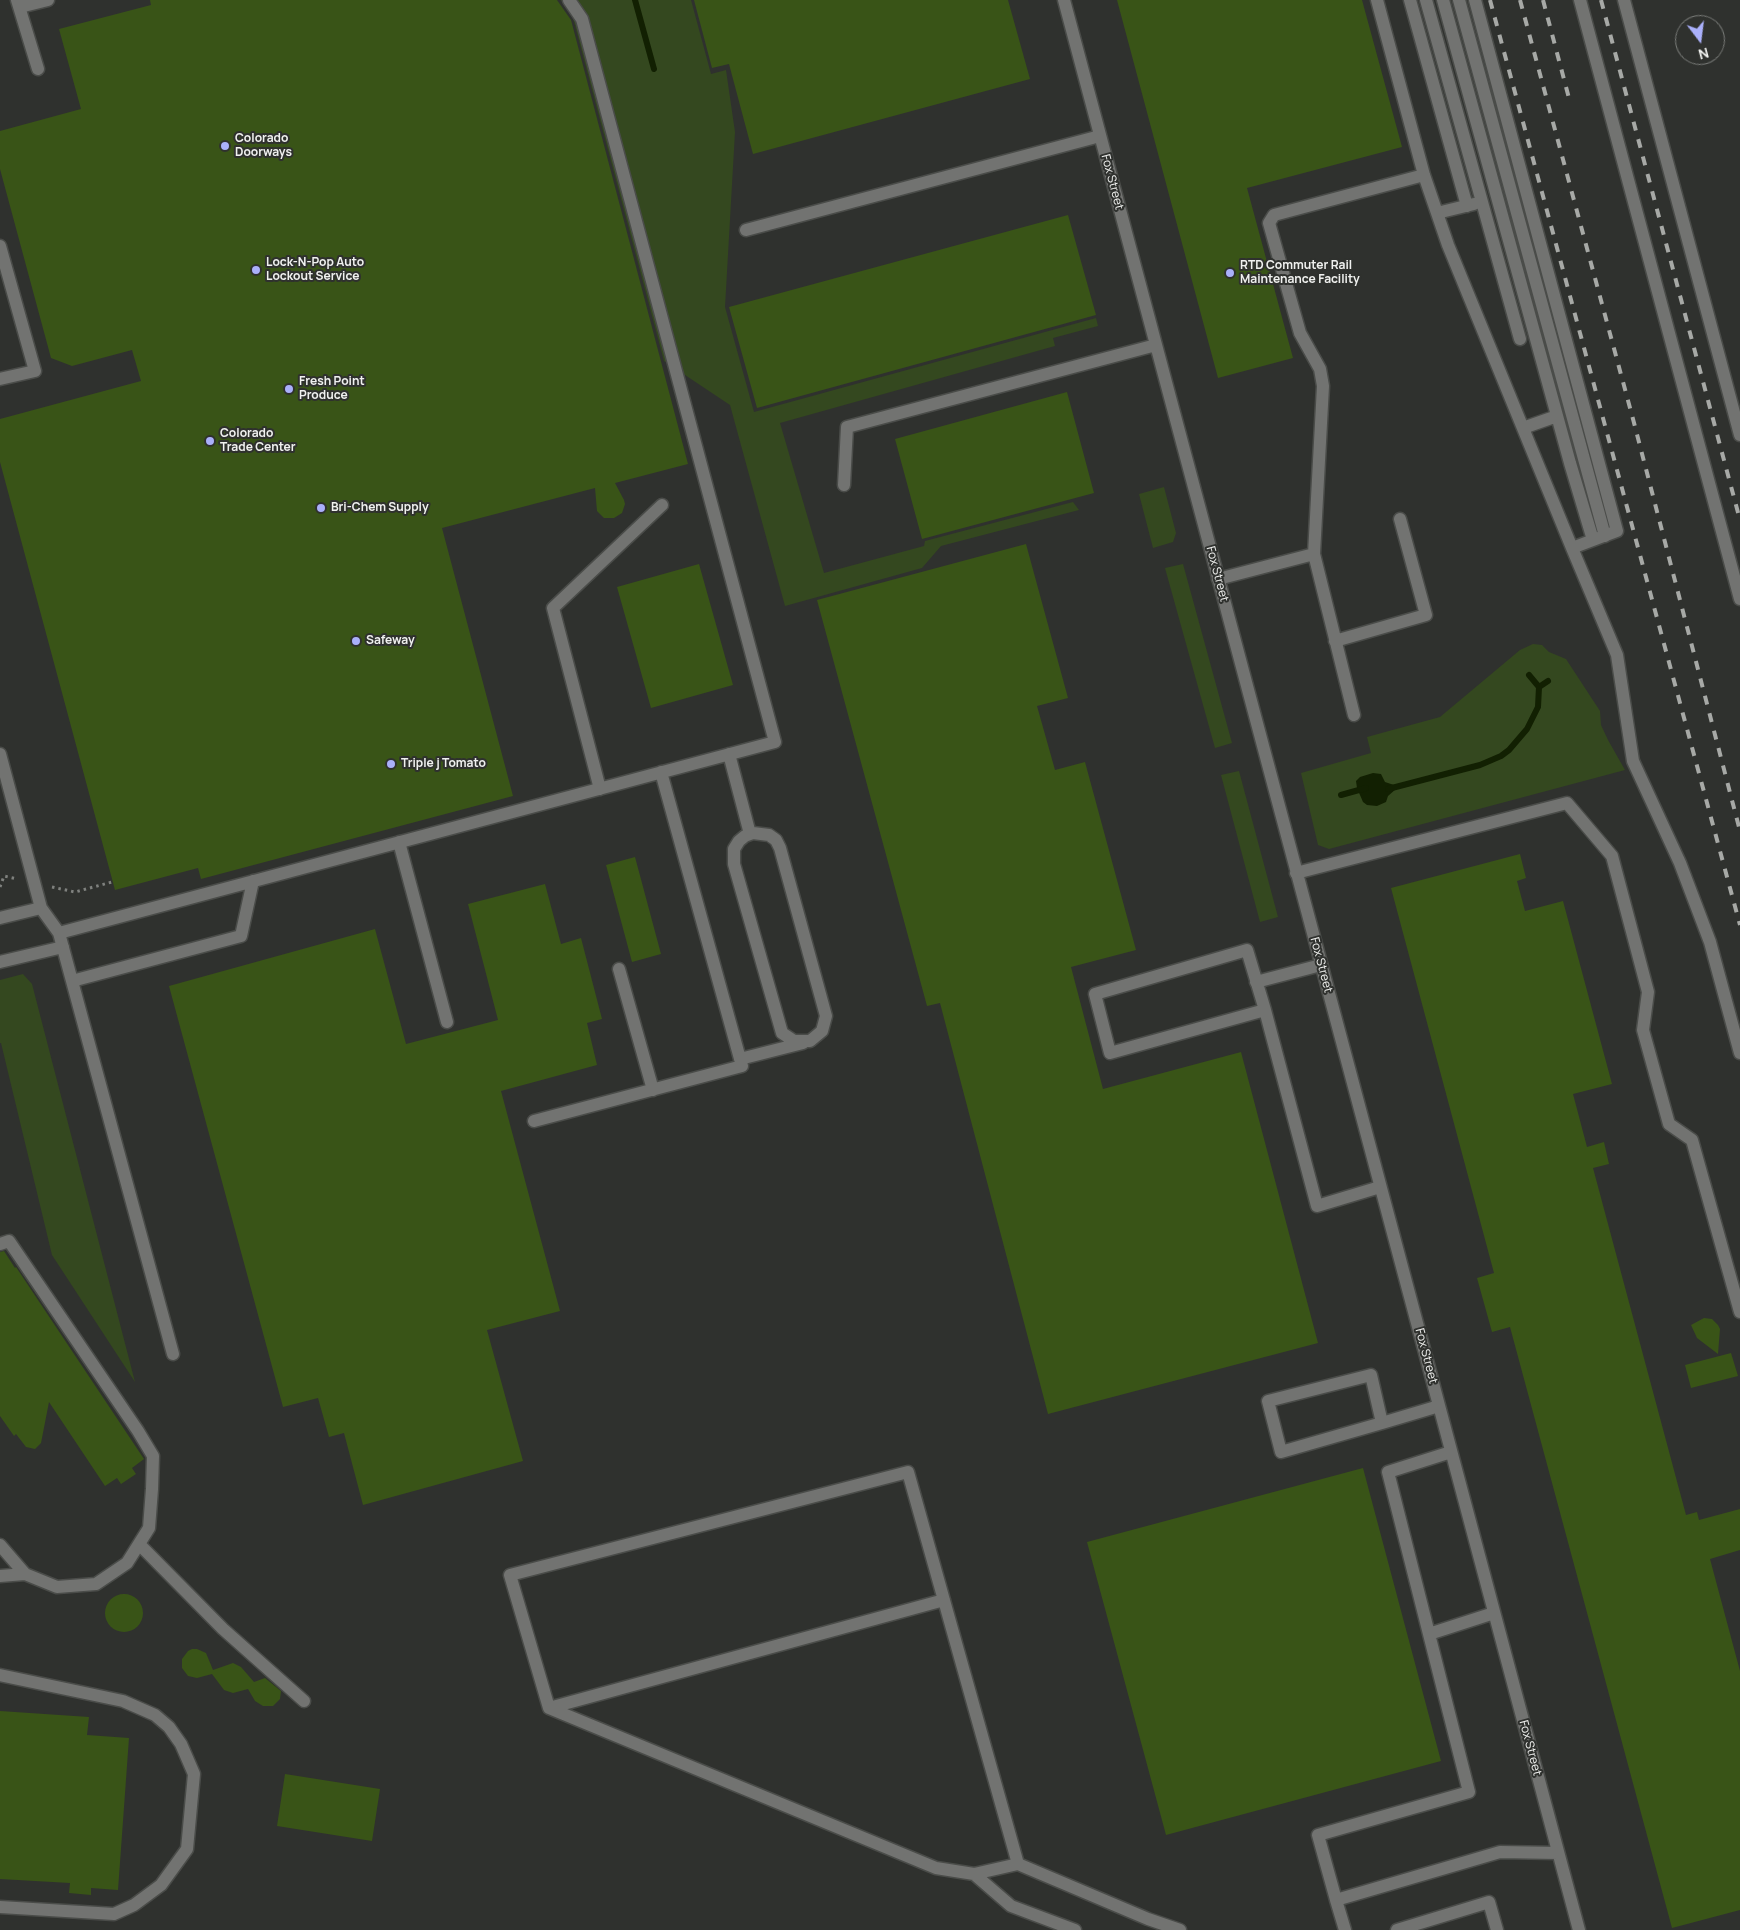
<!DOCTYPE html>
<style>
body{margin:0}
#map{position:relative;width:1740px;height:1930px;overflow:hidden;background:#2f312e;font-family:Manrope,sans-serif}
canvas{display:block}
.north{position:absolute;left:1675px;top:15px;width:50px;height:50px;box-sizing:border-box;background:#2f312e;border:1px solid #7c7e7b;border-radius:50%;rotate:165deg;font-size:14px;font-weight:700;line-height:20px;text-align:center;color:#f0f1ef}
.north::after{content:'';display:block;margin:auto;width:18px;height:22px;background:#aab0fb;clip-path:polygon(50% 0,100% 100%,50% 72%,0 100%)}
</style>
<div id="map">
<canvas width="1740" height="1930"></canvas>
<div class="north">N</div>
</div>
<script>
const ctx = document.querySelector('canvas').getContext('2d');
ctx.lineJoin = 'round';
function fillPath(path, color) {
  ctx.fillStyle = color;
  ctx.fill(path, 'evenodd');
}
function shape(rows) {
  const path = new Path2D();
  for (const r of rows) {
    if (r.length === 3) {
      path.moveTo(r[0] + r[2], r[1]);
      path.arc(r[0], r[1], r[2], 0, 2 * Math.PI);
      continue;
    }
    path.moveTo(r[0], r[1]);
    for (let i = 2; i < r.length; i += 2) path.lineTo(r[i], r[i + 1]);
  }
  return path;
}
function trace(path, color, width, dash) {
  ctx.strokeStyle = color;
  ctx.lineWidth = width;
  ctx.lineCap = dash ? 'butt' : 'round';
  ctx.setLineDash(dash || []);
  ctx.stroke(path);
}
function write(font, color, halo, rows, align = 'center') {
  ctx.font = font + ' Manrope,sans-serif';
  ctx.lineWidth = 4;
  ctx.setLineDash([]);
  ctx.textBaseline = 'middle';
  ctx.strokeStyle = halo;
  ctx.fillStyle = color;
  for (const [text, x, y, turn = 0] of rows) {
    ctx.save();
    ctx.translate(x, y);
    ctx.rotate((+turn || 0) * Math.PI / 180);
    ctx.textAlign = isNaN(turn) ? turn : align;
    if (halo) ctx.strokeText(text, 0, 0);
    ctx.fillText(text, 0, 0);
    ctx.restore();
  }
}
fillPath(shape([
 [561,0,691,0,711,74,726,70,735,132,725,307,754,412,1096,318,1098,326,1053,338,1055,346,780,423,824,573,924,546,925,541,1073,502,1079,510,941,546,922,568,785,606,730,405,664,361,573,18],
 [1164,487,1176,533,1173,542,1153,548,1139,494],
 [1183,564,1232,743,1215,748,1165,568],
 [1533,644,1542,645,1549,652,1566,659,1600,711,1601,725,1608,740,1625,770,1329,849,1318,845,1301,773,1371,753,1367,737,1440,717,1520,650],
 [1239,771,1278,917,1260,922,1221,775],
 [23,974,32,984,135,1382,52,1255,1,1043,0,1043,0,980]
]), '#34481f');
fillPath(shape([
 [1373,773,1381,774,1385,782,1394,785,1396,789,1388,796,1386,802,1377,806,1367,805,1363,802,1357,788,1356,781,1360,777]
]), '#122002');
trace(shape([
 [635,0,654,69],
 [1539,687,1548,681],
 [1388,789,1480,765,1501,756,1509,750,1527,729,1538,707,1539,687,1529,675],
 [1341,795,1366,788]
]), '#122002', 6);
fillPath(shape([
 [150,0,557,0,571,20,688,464,615,483,624,500,625,504,622,513,614,518,604,518,597,511,595,488,442,528,513,796,201,879,198,868,115,890,0,462,0,419,141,381,132,350,72,366,51,358,0,169,0,131,81,109,59,29,151,5],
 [694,0,1008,0,1030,79,753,154,729,64,712,68],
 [1117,0,1362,0,1402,147,1247,188,1293,358,1218,378],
 [1068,215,1096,315,757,408,729,307],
 [1067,392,1094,493,922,539,895,439],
 [1026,544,1068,698,1037,706,1055,770,1085,762,1136,950,1071,967,1103,1089,1241,1052,1318,1343,1048,1414,940,1003,927,1006,817,600],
 [699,564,733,685,651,708,617,587],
 [1520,854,1526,878,1517,881,1525,911,1563,901,1612,1084,1573,1094,1587,1147,1604,1142,1609,1164,1593,1168,1686,1515,1697,1512,1699,1520,1740,1509,1740,1550,1710,1559,1740,1671,1740,1910,1672,1928,1510,1327,1492,1332,1477,1278,1494,1273,1391,888],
 [635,857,661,954,632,962,606,865],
 [545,884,561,944,581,938,602,1019,587,1023,597,1065,501,1091,560,1311,487,1330,523,1461,363,1505,344,1433,329,1437,318,1398,283,1407,169,986,375,929,406,1044,498,1020,468,904],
 [4,1251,15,1268,16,1267,144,1459,132,1468,136,1474,121,1484,117,1478,105,1486,49,1402,41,1443,35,1449,26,1447,16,1434,14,1436,0,1416,0,1252],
 [1704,1318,1712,1319,1718,1325,1720,1329,1718,1354,1697,1338,1691,1325],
 [1731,1353,1738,1376,1691,1388,1685,1365],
 [1363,1468,1441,1761,1166,1835,1087,1542],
 [124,1613,19],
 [192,1649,197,1649,206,1653,213,1670,233,1663,241,1667,254,1682,265,1678,281,1691,280,1699,273,1706,263,1706,255,1701,248,1689,233,1693,224,1690,212,1674,197,1678,188,1676,182,1668,182,1659,188,1651],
 [0,1711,89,1717,87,1735,129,1738,118,1890,91,1888,91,1895,69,1893,70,1883,0,1879],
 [285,1774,380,1789,372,1841,277,1826]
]), '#395417');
const minor = shape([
 [17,0,38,69],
 [1064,0,1579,1930],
 [1377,0,1424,175,1448,245,1572,548,1617,655,1633,761,1680,863,1710,942,1740,1053],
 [1410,0,1467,206],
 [1426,0,1520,339],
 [1443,0,1570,463,1593,540],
 [1459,0,1605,536],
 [1475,0,1617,531,1572,548],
 [1580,0,1740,599],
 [1624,0,1740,435],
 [20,7,48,0],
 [1437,213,1474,204],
 [746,230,1100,136],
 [0,246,35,371,0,379],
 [1523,428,1557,416],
 [844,485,847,427,1156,345],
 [1218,579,1314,554],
 [1335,641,1426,615,1400,519],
 [1354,715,1314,554,1323,386,1320,369,1300,333,1269,223,1274,215,1424,175],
 [0,754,41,908,59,933,173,1354],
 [729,754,750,834],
 [600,789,553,608,662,505],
 [753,833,769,835,776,840,780,848,826,1016,822,1031,810,1041,794,1041,782,1033,734,864,734,849,739,841,745,836,753,833],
 [399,842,447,1022],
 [1296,873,1567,803,1612,856,1648,992,1643,1030,1669,1124,1692,1140,1740,1312],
 [0,918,41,908],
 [59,933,775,742,582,19,569,0],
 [0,962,63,947],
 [619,969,653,1090],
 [72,981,241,936,253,881],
 [1256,982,1321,965],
 [1265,1010,1247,950,1095,994,1110,1053,1265,1010,1317,1206,1380,1187],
 [740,1059,803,1043],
 [534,1121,742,1066,661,772],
 [0,1244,9,1241,138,1431,153,1456,152,1489,149,1528,127,1563,96,1584,57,1587,25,1574,0,1545],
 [1382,1423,1371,1375,1268,1401,1281,1452,1382,1423,1439,1406],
 [1451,1452,1388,1472,1469,1792,1318,1835,1336,1900,1500,1852,1558,1853],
 [139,1544,223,1629,304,1701],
 [0,1576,25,1574],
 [1429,1634,1494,1613],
 [0,1675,123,1701,155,1715,169,1727,181,1744,194,1774,187,1849,161,1885,134,1905,114,1914,0,1907],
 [549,1708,944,1600],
 [1018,1864,908,1472,510,1575,549,1708,936,1868,974,1874,1018,1864,1148,1919,1180,1930],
 [974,1874,1011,1906,1075,1930],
 [1336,1900,1345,1930],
 [1397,1930,1489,1902,1497,1930]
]);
trace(minor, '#4a4c49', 15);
trace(shape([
 [0,887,4,876,17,879],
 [52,887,75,892,112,882]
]), '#7f817e', 3, [2.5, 4]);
trace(minor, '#727371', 12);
trace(shape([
 [1490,0,1740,925],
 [1520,0,1633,419,1740,831],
 [1543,0,1570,102],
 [1601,0,1740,520]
]), '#a7a9a6', 4, [9, 9]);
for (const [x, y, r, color] of [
 [225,146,5,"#aab0fb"],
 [256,270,5,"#aab0fb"],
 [1230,273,5,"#aab0fb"],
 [289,389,5,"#aab0fb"],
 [210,441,5,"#aab0fb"],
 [321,508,5,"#aab0fb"],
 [356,641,5,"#aab0fb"],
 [391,764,5,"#aab0fb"]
]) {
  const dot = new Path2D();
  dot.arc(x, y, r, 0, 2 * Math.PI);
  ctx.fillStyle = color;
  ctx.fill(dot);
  trace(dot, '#2f312e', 2);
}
write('bold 12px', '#f0f1ef', '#2f312e', [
 ["Colorado",235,139],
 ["Doorways",235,153],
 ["Lock-N-Pop Auto",266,263],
 ["Lockout Service",266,277],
 ["RTD Commuter Rail",1240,266],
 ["Maintenance Facility",1240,280],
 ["Fresh Point",299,382],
 ["Produce",299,396],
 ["Colorado",220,434],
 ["Trade Center",220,448],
 ["Bri-Chem Supply",331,508],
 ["Safeway",366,641],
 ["Triple j Tomato",401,764]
], 'left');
write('12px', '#f0f1ef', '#2f312e', [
 ["Fox Street",1112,182,75],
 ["Fox Street",1217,574,75],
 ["Fox Street",1321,965,75],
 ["Fox Street",1426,1356,75],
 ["Fox Street",1530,1748,75]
]);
</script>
